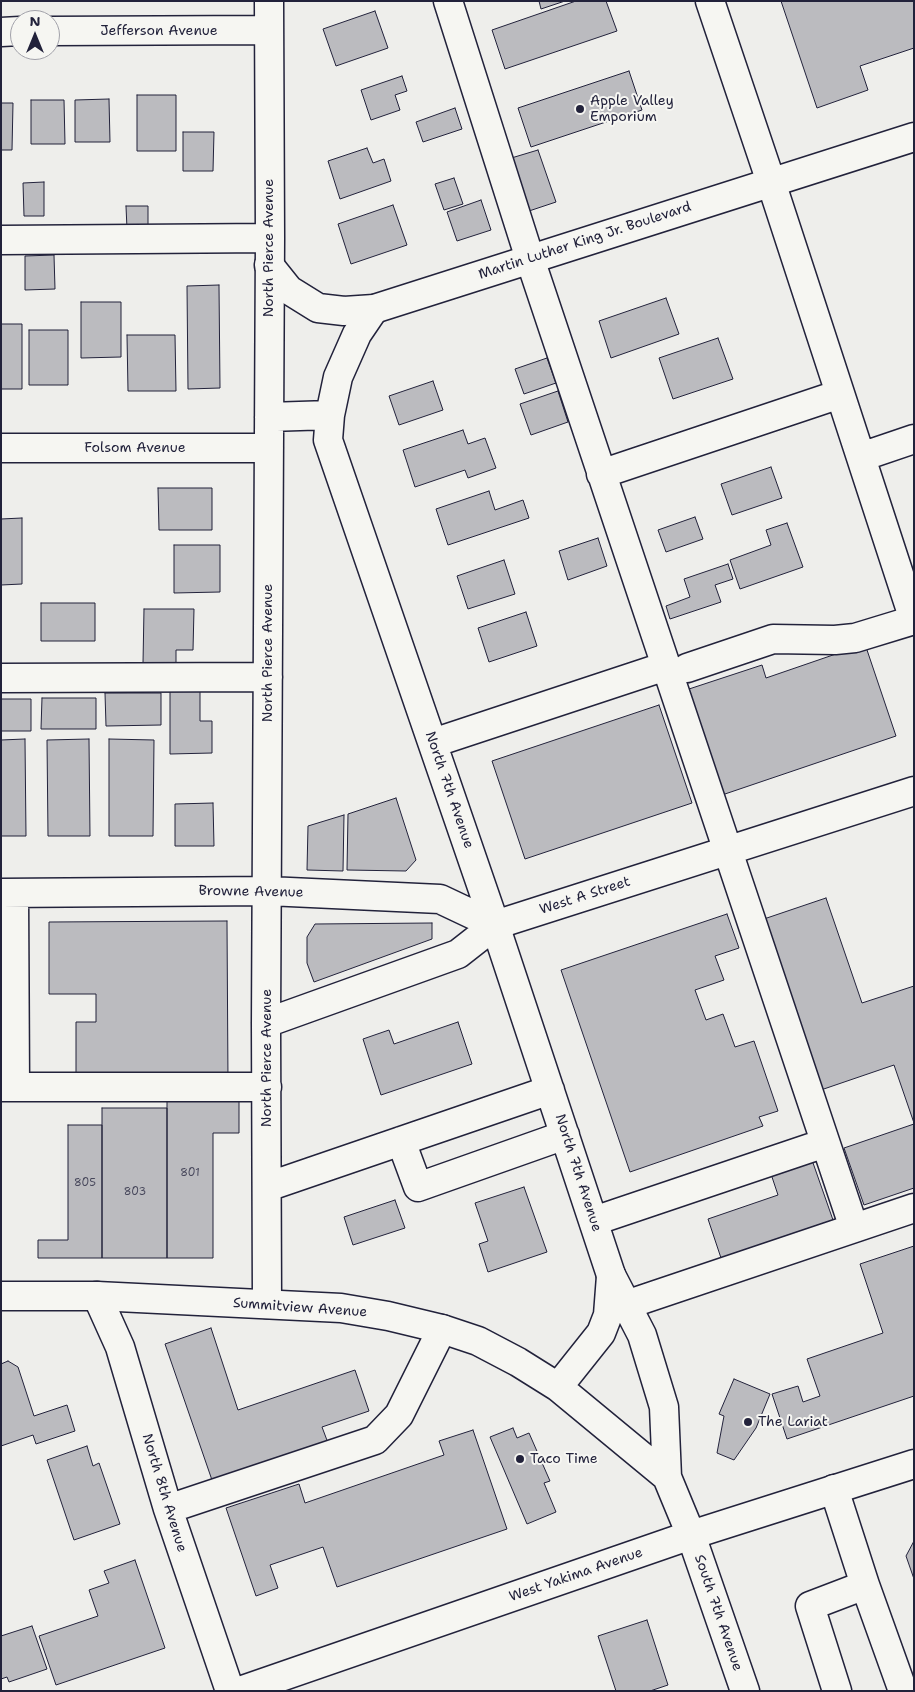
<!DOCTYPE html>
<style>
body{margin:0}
#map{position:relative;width:915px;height:1692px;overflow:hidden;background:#eeeeeb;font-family:"Shantell Sans",sans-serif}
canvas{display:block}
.frame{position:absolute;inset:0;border:2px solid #22223b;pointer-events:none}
.north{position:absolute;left:10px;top:10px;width:50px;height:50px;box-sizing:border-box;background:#f6f6f2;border:1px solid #a1a1a9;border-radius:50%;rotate:0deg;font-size:14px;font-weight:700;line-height:20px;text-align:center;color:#22223b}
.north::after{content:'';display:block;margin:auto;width:18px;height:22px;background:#22223b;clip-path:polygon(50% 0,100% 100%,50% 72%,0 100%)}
</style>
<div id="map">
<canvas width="915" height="1692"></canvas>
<div class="frame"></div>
<div class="north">N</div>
</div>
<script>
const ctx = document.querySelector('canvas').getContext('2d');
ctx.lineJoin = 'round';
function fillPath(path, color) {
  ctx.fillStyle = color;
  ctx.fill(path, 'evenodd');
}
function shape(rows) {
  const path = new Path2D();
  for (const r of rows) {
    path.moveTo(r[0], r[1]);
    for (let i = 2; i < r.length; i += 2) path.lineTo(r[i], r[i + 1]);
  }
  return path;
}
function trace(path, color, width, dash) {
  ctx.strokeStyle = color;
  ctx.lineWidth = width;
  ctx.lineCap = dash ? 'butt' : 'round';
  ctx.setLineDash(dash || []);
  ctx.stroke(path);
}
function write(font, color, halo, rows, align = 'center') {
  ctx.font = font + ' "Shantell Sans",sans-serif';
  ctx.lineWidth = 4;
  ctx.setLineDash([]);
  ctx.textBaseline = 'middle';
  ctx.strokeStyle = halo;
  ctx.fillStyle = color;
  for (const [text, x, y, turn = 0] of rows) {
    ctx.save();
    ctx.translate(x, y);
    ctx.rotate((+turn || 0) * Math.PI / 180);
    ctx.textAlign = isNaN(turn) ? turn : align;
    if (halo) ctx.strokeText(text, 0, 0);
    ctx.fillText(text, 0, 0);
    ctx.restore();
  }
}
const building = shape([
 [539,1,565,1,541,9,539,1],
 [576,1,606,1,617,31,505,69,492,30,576,1],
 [781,1,914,1,914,48,860,66,868,90,817,108,781,1],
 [375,11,388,48,336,66,323,29,375,11],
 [629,71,642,110,531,147,518,108,629,71],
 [402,76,407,91,395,95,400,110,371,120,361,90,402,76],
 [137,95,176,95,176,151,137,151,137,95],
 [109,99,110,142,75,142,75,100,109,99],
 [31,100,64,100,65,144,31,144,31,100],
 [1,103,13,103,12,150,1,150,1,103],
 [455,108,462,129,423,142,416,122,455,108],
 [183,132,214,132,213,171,183,171,183,132],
 [367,148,373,163,384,159,391,181,340,199,328,161,367,148],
 [538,150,556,202,526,212,508,159,538,150],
 [454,178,463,204,444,210,435,184,454,178],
 [44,182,44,216,24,216,23,183,44,182],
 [481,200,491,230,457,241,447,212,481,200],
 [393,205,407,245,351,264,338,224,393,205],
 [126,206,148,206,148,229,127,229,126,206],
 [54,255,55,289,25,290,25,256,54,255],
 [219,285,220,388,188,389,187,286,219,285],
 [666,298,679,334,611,358,599,321,666,298],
 [81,302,121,302,121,357,81,358,81,302],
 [1,324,22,324,22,389,1,389,1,324],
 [29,330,68,330,68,385,29,385,29,330],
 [127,335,175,335,176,391,128,391,127,335],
 [718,338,733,379,673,399,659,358,718,338],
 [547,358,556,383,524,394,515,369,547,358],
 [433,381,443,410,399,425,389,396,433,381],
 [558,391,568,422,531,435,520,404,558,391],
 [463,430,468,444,485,438,496,468,468,478,465,470,415,487,403,450,463,430],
 [771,467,782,498,732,515,721,484,771,467],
 [158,488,212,488,212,530,159,530,158,488],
 [489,491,495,510,523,500,529,518,448,545,436,509,489,491],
 [695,517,703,539,666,552,658,530,695,517],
 [22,518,22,584,1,585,1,519,22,518],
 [787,523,803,567,740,589,730,560,771,545,766,530,787,523],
 [598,538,607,566,568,580,559,551,598,538],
 [174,545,220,545,220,592,174,593,174,545],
 [504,560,515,594,468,609,457,576,504,560],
 [728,564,733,579,715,585,721,602,670,619,666,606,690,597,684,579,728,564],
 [41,603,95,603,95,641,41,641,41,603],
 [144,609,194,609,193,650,176,650,176,664,143,663,144,609],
 [526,612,537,646,489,662,478,628,526,612],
 [865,644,896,736,722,795,686,690,762,665,766,678,865,644],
 [170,688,200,688,200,721,212,721,212,753,170,754,170,688],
 [105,693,161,693,161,725,106,726,105,693],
 [42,698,96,698,96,729,41,729,42,698],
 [1,699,31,699,31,731,1,731,1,699],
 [659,705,692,803,525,859,492,761,659,705],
 [25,739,26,836,1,836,1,740,25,739],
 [89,739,90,836,48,836,47,740,89,739],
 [109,739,154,740,153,836,109,836,109,739],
 [396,798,416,860,406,871,347,870,348,814,396,798],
 [213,803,214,846,175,846,175,804,213,803],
 [344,815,343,871,307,870,308,826,344,815],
 [826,898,862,1003,914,986,914,1123,894,1065,815,1092,758,921,826,898],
 [727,914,739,948,715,956,724,980,695,990,706,1020,723,1014,735,1047,754,1041,778,1111,759,1117,763,1126,630,1172,561,970,727,914],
 [227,921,228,1082,76,1083,76,1022,96,1022,96,994,49,994,49,922,227,921],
 [432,923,432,939,314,982,307,963,307,937,315,924,432,923],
 [458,1022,472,1064,381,1095,363,1039,389,1030,394,1044,458,1022],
 [167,1096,239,1096,239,1133,213,1133,213,1258,167,1258,167,1096],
 [102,1108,167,1108,167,1258,102,1258,102,1108],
 [914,1124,914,1188,864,1205,844,1148,914,1124],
 [68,1125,102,1125,102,1258,38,1258,38,1240,68,1240,68,1125],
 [812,1160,833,1220,721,1258,708,1219,778,1195,771,1174,812,1160],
 [524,1187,547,1252,488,1272,479,1244,488,1241,475,1203,524,1187],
 [395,1200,405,1228,353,1245,344,1217,395,1200],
 [914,1246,914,1396,787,1439,772,1394,798,1386,803,1402,820,1396,807,1359,883,1333,860,1264,914,1246],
 [211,1328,238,1410,355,1370,369,1411,322,1427,328,1443,213,1483,165,1344,211,1328],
 [8,1361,18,1367,34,1416,67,1405,75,1431,36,1444,33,1435,1,1446,1,1364,8,1361],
 [734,1379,770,1394,756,1428,734,1460,717,1453,724,1416,719,1414,734,1379],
 [513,1428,517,1438,529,1433,550,1481,544,1483,556,1512,527,1524,490,1437,513,1428],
 [473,1430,507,1529,337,1587,323,1547,270,1565,278,1588,256,1596,226,1508,299,1484,305,1503,444,1455,439,1441,473,1430],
 [87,1446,93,1466,99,1463,120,1524,74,1540,47,1460,87,1446],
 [914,1541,914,1579,906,1556,914,1541],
 [135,1560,165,1648,56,1685,39,1636,98,1616,89,1590,109,1583,104,1571,135,1560],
 [647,1620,668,1685,650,1691,616,1691,598,1636,647,1620],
 [32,1626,47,1669,9,1682,7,1677,1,1679,1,1636,32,1626]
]);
fillPath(building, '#bbbbbf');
trace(building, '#22223b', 1);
const minor = shape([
 [448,1,530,259,854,1228],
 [710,1,771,182,914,620],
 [50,31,269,30],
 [1,32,20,31],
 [1,240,270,238],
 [374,309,357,334,338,377,330,415,328,440,495,925,611,1275],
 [269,417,330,415],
 [1,448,269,448],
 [861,457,914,439],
 [601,474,840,394],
 [687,668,773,639,835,640,855,638,914,620],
 [1,678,268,677],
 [433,743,666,666],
 [1,893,268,891,440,899,495,925],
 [14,893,15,1087],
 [266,1023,458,954,495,925,914,791],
 [1,1087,267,1087],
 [401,1141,418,1187,565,1135],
 [267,1187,550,1090],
 [594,1221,825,1143],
 [97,1296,120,1347,168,1509,230,1691],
 [267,1304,266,1023,270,238,269,1],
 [626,1305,914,1208],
 [834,1489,865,1585,810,1606,837,1691],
 [168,1509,375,1440,399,1415,442,1329],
 [691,1535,745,1691],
 [865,1585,903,1691]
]);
const major = shape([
 [269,265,289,290,318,308,344,311,374,309,914,137],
 [611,1275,642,1335,664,1407,667,1477],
 [1,1296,97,1296,341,1308,388,1316,442,1329,478,1341,518,1362,558,1387,667,1477,691,1535],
 [558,1387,601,1333,608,1315,611,1276],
 [240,1691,691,1535,914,1464]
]);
trace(minor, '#22223b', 31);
trace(major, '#22223b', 31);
trace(minor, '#f6f6f2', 28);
trace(major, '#f6f6f2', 28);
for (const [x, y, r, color] of [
 [580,109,5,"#22223b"],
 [748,1422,5,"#22223b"],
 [520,1459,5,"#22223b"]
]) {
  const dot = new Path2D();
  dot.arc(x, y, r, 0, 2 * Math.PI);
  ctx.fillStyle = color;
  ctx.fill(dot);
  trace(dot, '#f6f6f2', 2);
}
write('11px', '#48485c', null, [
 ["801",190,1173],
 ["805",85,1183],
 ["803",135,1192]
]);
write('14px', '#22223b', '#f6f6f2', [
 ["Jefferson Avenue",159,31],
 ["Martin Luther King Jr. Boulevard",585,241,-18],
 ["North Pierce Avenue",269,248,-90],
 ["Folsom Avenue",135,448],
 ["North Pierce Avenue",268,653,-90],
 ["North 7th Avenue",449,790,71],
 ["Browne Avenue",251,892,1],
 ["West A Street",585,896,-18],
 ["North Pierce Avenue",267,1058,-90],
 ["North 7th Avenue",578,1173,72],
 ["Summitview Avenue",300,1308,4],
 ["North 8th Avenue",164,1493,73],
 ["West Yakima Avenue",576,1575,-19],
 ["South 7th Avenue",718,1613,71]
]);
write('14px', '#22223b', '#f6f6f2', [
 ["Apple Valley",590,101],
 ["Emporium",590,117],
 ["The Lariat",758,1422],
 ["Taco Time",530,1459]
], 'left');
</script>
